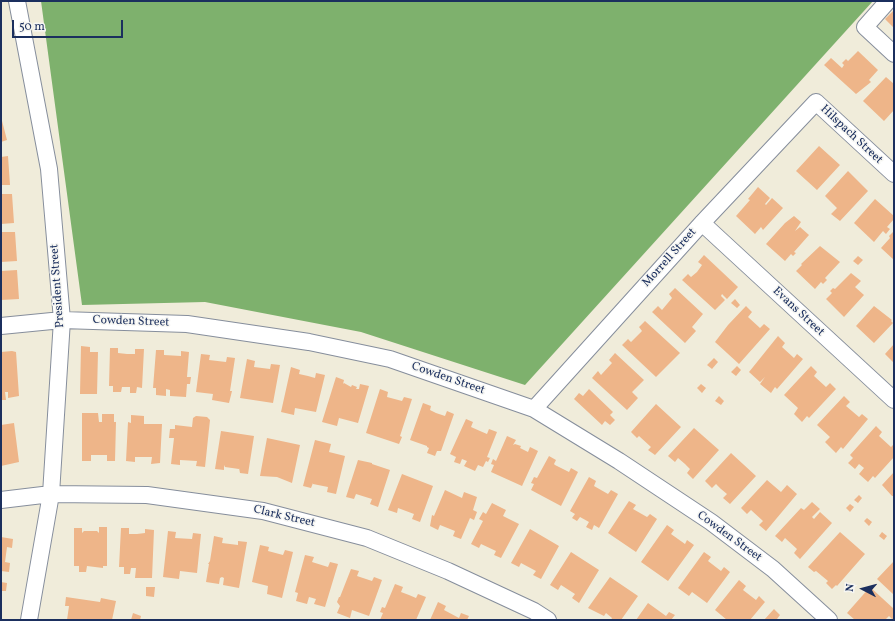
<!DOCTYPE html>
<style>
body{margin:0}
#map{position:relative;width:895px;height:621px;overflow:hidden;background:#f0ecda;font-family:Vollkorn,serif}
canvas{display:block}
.frame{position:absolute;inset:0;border:2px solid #1b2f5e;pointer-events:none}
.north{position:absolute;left:843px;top:569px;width:40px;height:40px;-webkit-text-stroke:3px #f6f6f2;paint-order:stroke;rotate:276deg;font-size:11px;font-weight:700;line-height:16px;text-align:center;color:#1b2f5e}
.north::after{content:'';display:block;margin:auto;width:14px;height:18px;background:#1b2f5e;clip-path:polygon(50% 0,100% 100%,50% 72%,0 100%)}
.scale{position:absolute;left:12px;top:20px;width:111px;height:18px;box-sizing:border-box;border:2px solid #1b2f5e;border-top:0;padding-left:5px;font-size:12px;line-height:14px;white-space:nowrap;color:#1b2f5e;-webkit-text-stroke:3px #f6f6f2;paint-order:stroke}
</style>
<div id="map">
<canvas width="895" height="621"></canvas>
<div class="frame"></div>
<div class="north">N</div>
<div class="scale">50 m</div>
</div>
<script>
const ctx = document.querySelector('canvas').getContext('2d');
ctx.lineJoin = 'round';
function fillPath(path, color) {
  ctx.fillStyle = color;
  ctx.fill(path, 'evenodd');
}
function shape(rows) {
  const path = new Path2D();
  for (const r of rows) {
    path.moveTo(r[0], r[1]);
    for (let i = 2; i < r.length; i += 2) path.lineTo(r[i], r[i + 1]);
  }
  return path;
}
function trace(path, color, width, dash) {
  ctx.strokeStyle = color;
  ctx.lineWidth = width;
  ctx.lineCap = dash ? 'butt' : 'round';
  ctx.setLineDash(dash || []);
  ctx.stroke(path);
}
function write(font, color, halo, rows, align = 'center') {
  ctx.font = font + ' Vollkorn,serif';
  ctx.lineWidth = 3;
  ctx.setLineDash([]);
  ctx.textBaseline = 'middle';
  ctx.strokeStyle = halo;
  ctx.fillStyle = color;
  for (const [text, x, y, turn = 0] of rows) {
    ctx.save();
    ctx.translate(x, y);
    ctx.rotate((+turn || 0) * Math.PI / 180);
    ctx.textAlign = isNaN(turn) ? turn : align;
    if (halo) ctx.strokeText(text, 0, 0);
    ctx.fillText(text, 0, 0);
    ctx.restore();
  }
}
fillPath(shape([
 [41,1,873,1,525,385,361,332,205,302,82,305]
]), '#7eb16d');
fillPath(shape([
 [894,10,894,28,885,19],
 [858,51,878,70,869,80,871,82,856,94,824,65,831,58,842,68,844,65,842,63,846,59,848,61],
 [886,77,894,84,894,110,884,121,863,101],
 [1,117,7,140,1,142],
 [819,146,840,165,817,190,796,171],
 [8,156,10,185,1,185,1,157],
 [848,171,868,191,840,221,831,214,837,208,825,196],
 [758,187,770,198,765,204,766,205,772,198,783,208,763,230,761,227,755,234,736,216,750,200,748,199],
 [1,194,12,194,14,223,1,224],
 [875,199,894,216,894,219,887,227,890,229,886,234,883,231,874,242,854,223],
 [794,216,801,222,795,231,800,227,809,235,794,252,796,253,793,256,791,254,785,261,766,244,785,223],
 [1,232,15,232,17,261,1,262],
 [893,232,894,233,894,260,881,248,890,238,889,236],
 [820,246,840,262,825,278,827,280,823,284,821,282,815,289,796,271,802,265,801,264],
 [704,255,738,287,727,299,722,294,721,296,725,300,715,310,682,280,688,274,691,277,697,272,702,265,698,262],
 [858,256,863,260,858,265,853,261],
 [17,270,19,299,1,300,1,271],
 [851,273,861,281,855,287,864,295,844,317,826,299,832,293,830,291,833,288,835,289],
 [675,288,703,314,692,327,696,331,685,343,652,312,658,306,662,310,672,298,669,294],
 [735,299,740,305,737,308,731,303],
 [746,306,752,312,748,317,760,328,764,324,770,329,739,364,715,342,728,325],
 [874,306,892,320,891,321,893,323,874,343,856,326],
 [645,321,680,353,656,377,622,345,628,339,631,342,642,331,639,327],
 [778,336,785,343,782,347,794,358,797,354,803,359,777,389,775,387,771,393,760,384,765,377,760,382,749,372],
 [894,344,894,363,885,354],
 [81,346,90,347,90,352,98,352,97,394,80,394],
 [110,348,118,348,118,353,127,354,135,354,135,349,144,349,142,388,137,387,136,393,130,393,130,387,122,387,121,392,113,392,113,386,109,386],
 [156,350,164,350,164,355,181,356,181,351,189,352,187,377,191,377,190,384,187,384,186,397,170,396,170,390,166,389,166,396,156,395,156,388,153,388],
 [12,351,16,352,19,396,8,398,8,392,5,392,6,400,1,400,1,352],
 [615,353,644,380,632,392,638,398,627,410,592,378,598,371,601,375,612,363,609,360],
 [201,354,210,355,209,360,226,362,227,357,235,358,230,391,232,391,229,403,212,400,213,394,196,392],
 [714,358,718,362,712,369,707,365],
 [247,359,255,361,254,367,270,369,271,364,280,365,273,403,240,398],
 [737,366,741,370,736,376,731,372],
 [811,366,817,372,814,376,826,387,830,383,836,389,809,418,807,416,802,422,794,414,798,408,784,395],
 [291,367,300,370,299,374,308,376,315,378,316,373,325,375,316,412,295,408,294,415,281,412],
 [336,377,344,380,343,384,344,383,351,387,352,385,357,387,356,389,359,389,360,384,369,386,358,423,339,418,337,426,322,422],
 [701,384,706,388,702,393,697,388],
 [380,389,388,392,387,397,402,401,404,397,412,399,400,436,402,437,399,444,366,433],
 [589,389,613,412,610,415,615,420,610,425,605,421,602,425,574,399,579,393,583,396],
 [719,396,724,401,721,405,715,401],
 [844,396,850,402,846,406,859,417,862,414,868,419,843,449,841,447,836,453,825,442,830,437,817,425],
 [423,403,431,406,430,410,436,413,445,416,447,411,454,414,441,451,437,451,435,456,427,453,429,448,427,447,427,446,410,440],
 [656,404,681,427,655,455,648,450,651,447,639,436,637,438,631,432],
 [82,413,98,413,99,422,102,422,102,414,114,414,114,422,116,422,115,461,107,461,107,455,91,455,91,461,82,461],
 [131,415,144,416,144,424,162,424,160,463,151,464,152,457,135,457,135,462,126,461,128,422,131,423],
 [196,416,207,417,210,420,205,467,196,466,197,461,180,460,180,465,171,464,174,438,169,438,170,429,175,429,175,425,192,427,193,418],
 [466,419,473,422,471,427,480,431,487,434,489,429,497,432,487,457,490,458,488,462,486,461,483,467,478,465,475,471,464,466,467,461,462,459,460,464,454,462,456,457,450,454],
 [14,423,19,462,1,466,1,425],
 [876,426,882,432,879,436,891,447,894,444,894,457,875,478,873,476,868,482,859,474,864,468,859,464,855,469,848,463,853,458,850,455],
 [694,428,719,450,693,479,687,473,690,469,685,464,678,458,675,462,668,456],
 [221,431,254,436,248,474,240,473,239,468,239,469,225,467,224,465,224,470,215,469],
 [507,436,516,440,513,445,515,444,521,446,520,448,528,452,530,447,538,451,522,486,491,472,494,465,491,464,493,459,496,461],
 [267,438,300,445,292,483,277,477,260,476],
 [315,440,331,444,329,452,345,456,336,494,327,492,328,487,313,484,313,483,311,488,303,486],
 [731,453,756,476,730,504,723,498,727,494,721,489,716,484,712,488,705,481],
 [549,456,556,460,554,464,555,465,569,472,571,468,578,472,561,506,531,490,534,484,531,483,534,477,537,478],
 [358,460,372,463,372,464,390,470,378,507,370,504,372,499,356,494,354,499,346,497],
 [894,472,894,496,892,496,882,485],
 [402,474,433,486,420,522,412,519,414,514,398,508,397,513,388,510],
 [589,477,596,481,594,486,608,494,611,490,618,494,599,528,594,525,592,530,586,527,589,522,580,517,577,521,572,518,575,514,570,511],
 [767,480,781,492,787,485,797,494,766,531,759,525,763,521,751,510,747,514,741,508],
 [445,490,462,498,464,492,477,497,473,510,477,512,474,520,470,518,461,539,453,536,455,531,440,525,438,530,430,526,432,515,434,516],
 [859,495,862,498,858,503,854,500],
 [629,501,636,505,633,509,647,517,650,514,657,519,636,552,608,533],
 [812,502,820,509,812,517,814,519,820,512,832,523,800,559,794,553,797,549,785,538,782,542,775,536,801,508,804,510],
 [492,503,506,510,503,516,519,524,501,558,494,555,496,551,481,544,479,548,471,544,483,521,479,519,483,512,486,514],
 [850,504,854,507,850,512,846,508],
 [867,518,872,522,869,526,864,521],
 [667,525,674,530,671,534,685,544,687,540,694,545,668,581,641,562],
 [99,527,107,527,107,566,103,566,103,568,87,566,86,572,79,572,79,566,74,566,74,528,82,528,82,533,84,531,97,531,99,533],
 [121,528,129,528,129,534,137,534,145,533,145,529,154,530,152,578,135,578,136,568,131,568,130,574,124,574,124,567,119,567],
 [530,529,559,546,541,579,533,575,536,571,521,563,519,567,511,563],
 [168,531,176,532,175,538,192,539,193,533,201,534,197,573,180,571,179,579,163,577],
 [840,532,865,554,837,586,836,585,832,589,826,583,828,581,816,571,814,572,808,567],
 [882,532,887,536,884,540,879,536],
 [214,536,223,538,222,543,238,545,238,541,247,542,239,588,223,585,224,578,222,577,220,578,219,584,206,582,209,564,208,564,210,561],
 [1,537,13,539,12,548,7,547,5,562,10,563,9,572,1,571],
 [260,545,269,547,268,551,283,555,285,550,293,552,282,598,267,594,268,586,252,582],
 [571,552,599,570,579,603,572,598,575,594,561,585,558,590,550,585],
 [704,552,711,557,708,561,721,571,724,567,730,572,707,603,692,592,689,596,678,588],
 [305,555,314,557,312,562,328,567,330,562,338,564,325,607,314,604,316,599,309,597,307,604,296,601,298,593,295,592],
 [894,561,894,595,877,579],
 [351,569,359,571,357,576,372,581,374,577,382,580,369,616,352,610,350,618,337,613,340,606,337,602,339,597,340,597],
 [610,577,638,596,621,620,611,620,612,618,606,613,604,616,588,608],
 [739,580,746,586,743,590,756,600,759,596,765,602,750,620,727,620,715,610],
 [1,582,7,583,6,591,1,591],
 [395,584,403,587,401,592,409,595,416,598,418,594,426,597,416,620,380,620,383,613,380,612,382,607,385,608],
 [146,587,155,587,154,597,146,596],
 [870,587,894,609,893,620,889,616,885,620,855,620,847,613],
 [66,597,100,602,101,598,116,601,112,620,67,620,69,606,65,606],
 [438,602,446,606,444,610,459,618,461,613,469,616,467,620,430,620],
 [648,603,666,616,669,612,675,615,671,620,636,620],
 [774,609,780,615,777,619,778,620,764,620],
 [133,613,141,616,140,620,131,620]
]), '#eeb589');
const minor = shape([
 [17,1,49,169,62,320,51,494,29,620],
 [888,1,865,27,894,54],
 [702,223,894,400],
 [1,326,62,320,187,324,309,342,390,359,534,409,619,461,711,522,773,569,829,620],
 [534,409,702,223,816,102,894,174],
 [1,500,51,494,147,495,263,511,367,538,448,571,534,611,548,620]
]);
trace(minor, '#868e9c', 18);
trace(minor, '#fff', 16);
write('12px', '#1b2f5e', '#f6f6f2', [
 ["Hilspach Street",851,135,43],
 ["Morrell Street",670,258,-48],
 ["President Street",58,286,-94],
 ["Evans Street",798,312,43],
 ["Cowden Street",131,322,2],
 ["Cowden Street",448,379,19],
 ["Clark Street",284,517,13],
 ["Cowden Street",729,537,36]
]);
</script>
